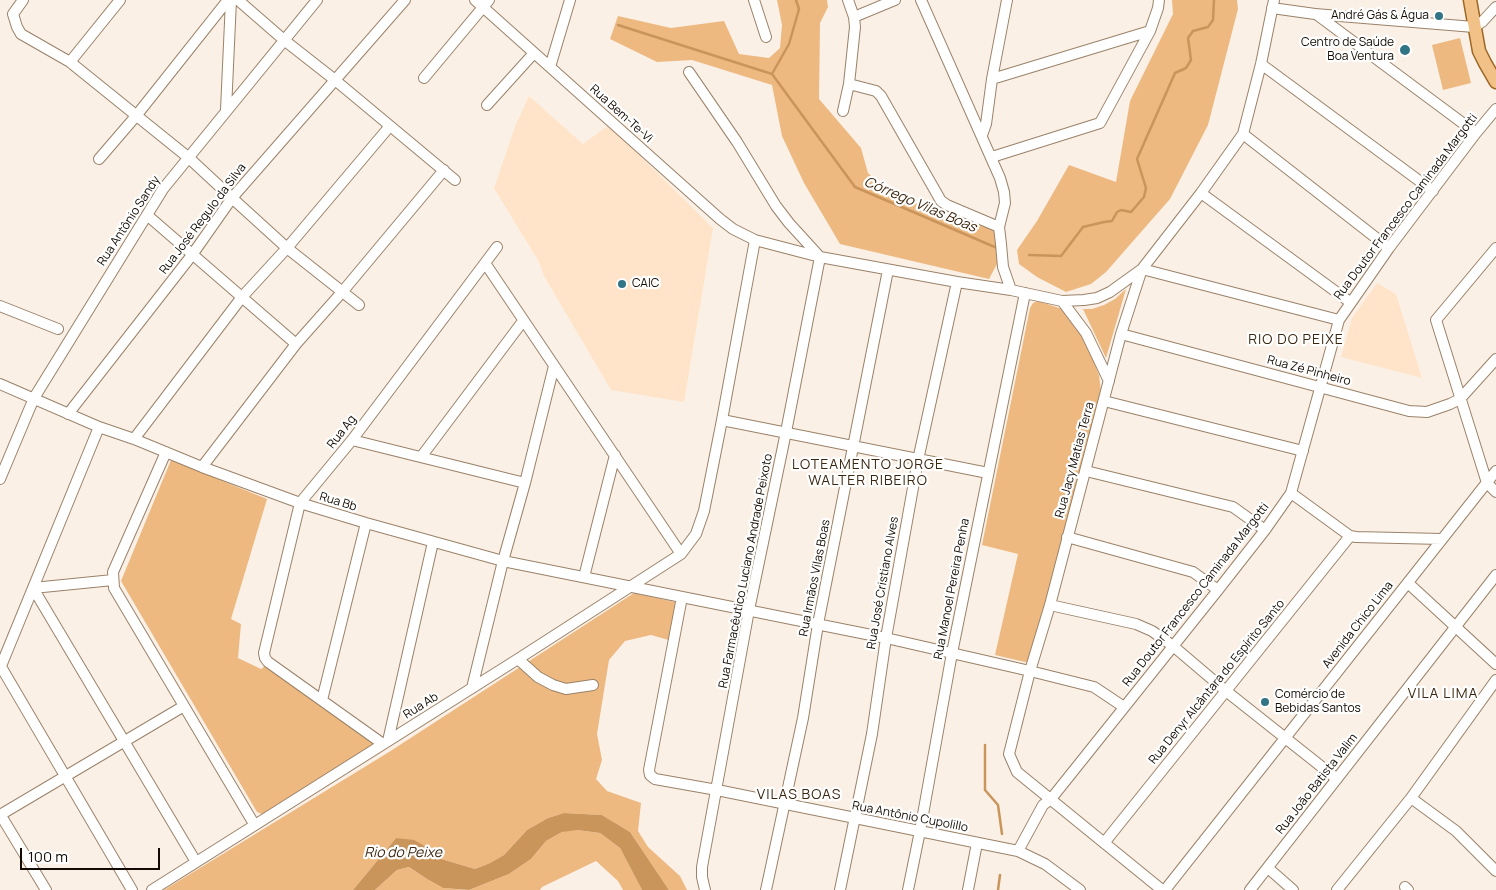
<!DOCTYPE html>
<meta charset="utf-8">
<style>
body{margin:0}
#map{position:relative;width:1496px;height:890px;overflow:hidden;background:#fbf0e6;font-family:Manrope,sans-serif}
canvas{display:block}
.scale{position:absolute;left:20px;top:848px;width:140px;height:22px;box-sizing:border-box;border:2px solid #130b03;border-top:0;padding-left:6px;font-size:15px;line-height:18px;white-space:nowrap;color:#130b03;-webkit-text-stroke:4px #fff;paint-order:stroke}
</style>
<div id="map">
<canvas width="1496" height="890"></canvas>
<div class="scale">100 m</div>
</div>
<script>
const ctx = document.querySelector('canvas').getContext('2d');
ctx.lineJoin = 'round';
function fillPath(path, color) {
  ctx.fillStyle = color;
  ctx.fill(path, 'evenodd');
}
function shape(rows) {
  const path = new Path2D();
  for (const r of rows) {
    path.moveTo(r[0], r[1]);
    for (let i = 2; i < r.length; i += 2) path.lineTo(r[i], r[i + 1]);
  }
  return path;
}
function trace(path, color, width, dash) {
  ctx.strokeStyle = color;
  ctx.lineWidth = width;
  ctx.lineCap = dash ? 'butt' : 'round';
  ctx.setLineDash(dash || []);
  ctx.stroke(path);
}
function write(font, color, halo, rows, align = 'center') {
  ctx.font = font + ' Manrope,sans-serif';
  ctx.lineWidth = 4.5;
  ctx.setLineDash([]);
  ctx.textBaseline = 'middle';
  ctx.strokeStyle = halo;
  ctx.fillStyle = color;
  for (const [text, x, y, turn = 0] of rows) {
    ctx.save();
    ctx.translate(x, y);
    ctx.rotate((+turn || 0) * Math.PI / 180);
    ctx.textAlign = isNaN(turn) ? turn : align;
    if (halo) ctx.strokeText(text, 0, 0);
    ctx.fillText(text, 0, 0);
    ctx.restore();
  }
}
fillPath(shape([
 [529,96,583,144,609,125,713,228,684,402,611,390,544,276,539,262,494,188,516,124],
 [1377,283,1396,294,1422,378,1341,357,1352,318]
]), '#ffe4ca');
fillPath(shape([
 [777,0,827,0,828,7,820,23,819,99,861,148,868,173,901,204,927,203,935,214,997,230,998,262,989,279,840,244,804,183,782,136,772,85,692,60,657,62,610,39,618,16,671,28,724,21,739,54,769,58,780,48,782,25],
 [1172,0,1237,0,1238,9,1208,125,1170,199,1106,272,1091,284,1066,292,1037,277,1019,264,1017,250,1037,221,1069,165,1116,182,1130,101,1173,14],
 [1460,38,1471,83,1443,90,1432,45],
 [1126,289,1106,358,1083,309,1092,309,1104,305,1115,299],
 [1038,301,1065,310,1079,326,1099,375,1101,392,1029,663,995,655,1018,554,982,545,1030,308,1033,303],
 [171,460,267,499,231,619,241,624,238,658,261,669,265,666,379,744,264,815,257,812,121,581],
 [634,593,679,603,672,641,651,635,625,641,609,660,597,734,602,760,596,779,607,791,641,803,638,831,648,847,680,876,687,890,669,890,630,832,602,815,564,813,548,818,527,830,504,855,490,863,475,869,438,858,430,849,396,838,353,890,164,890,389,752],
 [569,830,577,830,600,833,620,848,642,890,623,890,618,881,596,861,542,887,540,890,469,890,509,874,531,859,546,841,562,832],
 [409,867,427,879,443,888,466,890,375,890,397,870]
]), '#edb981');
fillPath(shape([
 [564,813,602,815,630,832,669,890,642,890,620,848,600,833,577,830,562,832,546,841,531,859,509,874,469,890,443,888,427,879,409,867,397,870,375,890,353,890,396,838,414,840,430,849,438,858,475,869,490,863,504,855,527,830,548,818]
]), '#ca955b');
trace(shape([
 [618,25,772,74],
 [772,74,855,187,997,248],
 [772,74,789,44,799,9,796,0],
 [1029,255,1061,256,1083,227,1104,222,1112,221,1117,212,1121,210,1131,212,1144,197,1146,188,1137,159,1175,73,1186,68,1191,60,1188,38,1193,31,1208,27,1213,20,1214,0],
 [985,745,985,790,998,805,1002,834],
 [998,890,1000,875]
]), '#ca955b', 2.5);
const minor = shape([
 [23,0,13,14,17,27,21,34,70,62,189,158,232,198,287,248,359,305],
 [238,0,284,40,335,80,455,180],
 [475,0,720,219,733,229,755,240,820,257,957,282,1011,290,1062,301,1084,300,1097,298,1110,292,1142,269,1339,320],
 [754,0,766,37],
 [921,0,1000,178,1004,192,1005,203,999,227,1001,244,1003,267,1011,290],
 [1272,8,1315,14,1474,27,1482,22,1496,7],
 [1316,14,1476,133],
 [854,17,895,0],
 [70,62,120,0],
 [1261,64,1433,191],
 [550,67,570,0],
 [689,72,737,142,776,206,789,223,820,257,786,432,749,610,702,867,702,877,705,890],
 [424,78,489,0],
 [992,79,1150,31],
 [849,84,876,91,881,96,941,201,947,205,999,227],
 [487,105,534,53],
 [226,110,231,0],
 [843,111,849,84,855,27,854,17,848,0],
 [1243,134,1389,248],
 [982,135,986,124,992,79,1007,0],
 [992,157,1100,123,1150,31,1158,8,1159,0],
 [99,159,136,116,228,0],
 [1201,193,1350,302],
 [147,215,296,344],
 [1496,248,1436,320,1487,483,1496,492],
 [485,263,681,554],
 [1062,301,1086,333,1109,381],
 [0,306,58,329],
 [1121,334,1409,411,1427,412,1450,404,1460,399,1496,359],
 [0,384,99,427,134,439,202,467,300,503,366,523,503,561,886,638,1030,671,1094,687,1124,707],
 [1104,401,1303,451],
 [68,414,192,255,232,198,405,0],
 [722,420,988,473],
 [134,439,242,297,287,248,390,126],
 [352,440,525,483],
 [166,452,113,572,114,588,254,824],
 [421,457,523,321],
 [202,467,296,344,343,291,444,170],
 [1086,471,1233,507,1265,530],
 [0,479,34,398,163,189,317,0],
 [1291,493,1350,536,1356,537,1442,539],
 [1067,537,1193,572,1218,590],
 [584,577,615,455],
 [113,580,33,588,196,862],
 [1408,583,1496,664],
 [682,597,649,770,650,775,655,779,717,790,1018,851,1045,864,1080,890],
 [1050,605,1136,624,1152,631,1173,646,1226,691,1337,779],
 [518,659,538,677,553,685,566,689,593,685],
 [0,665,132,890],
 [1,666,99,427],
 [472,688,503,561,525,483,554,366],
 [322,700,366,523],
 [388,741,433,542],
 [383,744,268,662,265,658,264,653,300,503,352,440,497,247],
 [1411,798,1456,831,1496,871],
 [0,814,46,890],
 [0,815,184,706],
 [1104,843,1350,536],
 [1018,851,1043,805,1051,799,1218,590,1265,530,1291,493,1339,320,1389,248,1476,133,1496,109],
 [1268,868,1293,890],
 [1405,887,1408,890],
 [152,890,518,659,681,554,696,534,704,511,722,420,755,240],
 [766,890,803,718,818,624,888,270],
 [840,890,872,734,886,638,918,460,957,282],
 [908,890,920,831,952,653,1025,293],
 [968,890,977,843],
 [1162,890,1017,772,1009,754,1030,671,1050,605,1121,334,1142,269,1201,193,1243,134,1261,64,1274,0],
 [1165,890,1496,471],
 [1250,890,1496,575],
 [1337,890,1411,798,1496,680]
]);
const major = shape([
 [1470,0,1479,51,1485,63,1496,82]
]);
trace(minor, '#9a8269', 12);
trace(major, '#9d6725', 15);
trace(minor, '#fff', 10);
trace(major, '#f1c187', 12);
for (const [x, y, r, color] of [
 [1439,16,5,"#317485"],
 [1405,50,6,"#317485"],
 [622,284,5,"#317485"],
 [1265,702,5,"#317485"]
]) {
  const dot = new Path2D();
  dot.arc(x, y, r, 0, 2 * Math.PI);
  ctx.fillStyle = color;
  ctx.fill(dot);
  trace(dot, '#fff', 2);
}
write('12px', '#130b03', '#fff', [
 ["André Gás & Água",1429,16],
 ["Centro de Saúde",1394,43],
 ["Boa Ventura",1394,57],
 ["CAIC",632,284,"left"],
 ["Comércio de",1275,695,"left"],
 ["Bebidas Santos",1275,709,"left"]
], 'right');
write('12px', '#130b03', '#fff', [
 ["Rua Bem-Te-Vi",621,114,42],
 ["Rua Doutor Francesco Caminada Margotti",1406,207,-53],
 ["Rua José Regulo da Silva",203,219,-53],
 ["Rua Antônio Sandy",129,221,-57],
 ["Rua Zé Pinheiro",1309,371,15],
 ["Rua Ag",342,432,-52],
 ["Rua Jacy Matias Terra",1075,460,-75],
 ["Rua Bb",338,502,17],
 ["Rua Farmacêutico Luciano Andrade Peixoto",746,571,-79],
 ["Rua Irmãos Vilas Boas",815,578,-79],
 ["Rua José Cristiano Alves",883,583,-80],
 ["Rua Manoel Pereira Penha",952,589,-79],
 ["Rua Doutor Francesco Caminada Margotti",1196,595,-52],
 ["Avenida Chico Lima",1358,625,-52],
 ["Rua Denyr Alcântara do Espírito Santo",1217,682,-51],
 ["Rua Ab",421,706,-32],
 ["Rua João Batista Valim",1317,784,-52],
 ["Rua Antônio Cupolillo",910,817,11]
]);
write('italic 14px', '#3e270e', '#fff', [
 ["Córrego Vilas Boas",920,205,23],
 ["Rio do Peixe",403,853]
]);
ctx.letterSpacing = '1px';
write('14px', '#3b2710', '#fff', [
 ["RIO DO PEIXE",1296,340],
 ["LOTEAMENTO JORGE",868,465],
 ["WALTER RIBEIRO",868,481],
 ["VILA LIMA",1443,694],
 ["VILAS BOAS",799,795]
]);
ctx.letterSpacing = '0px';
</script>
